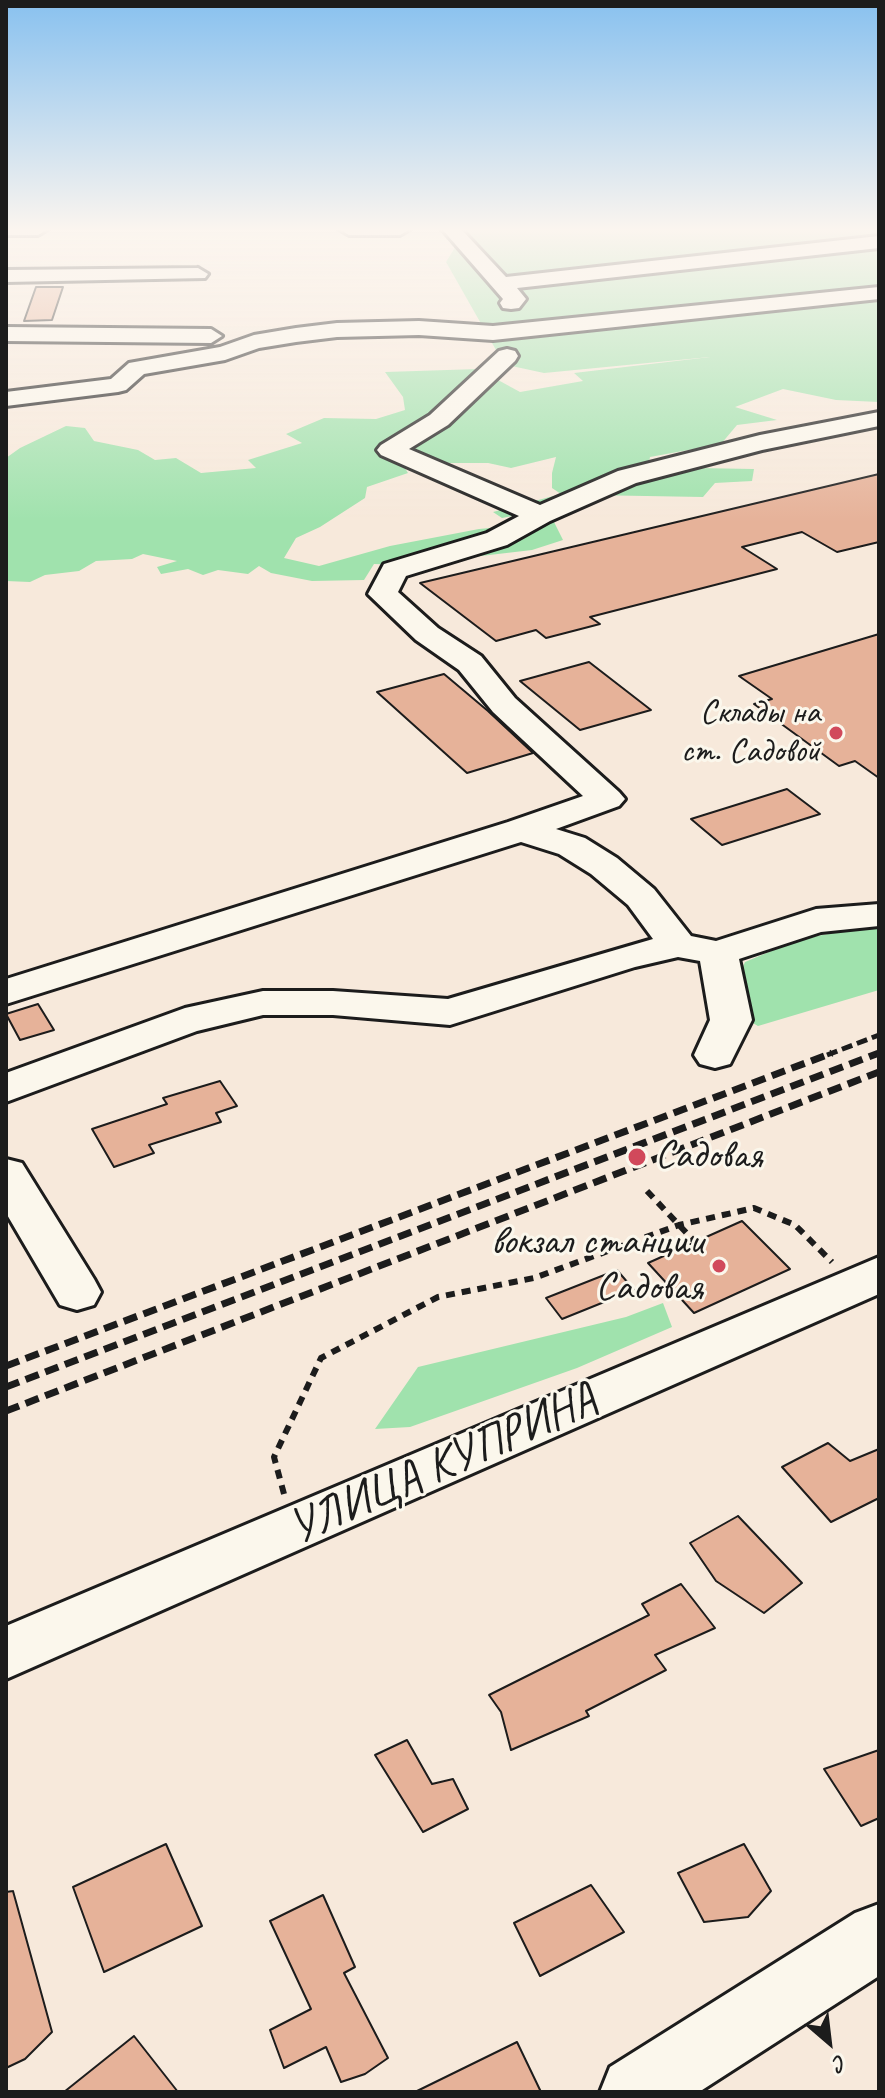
<!DOCTYPE html>
<meta charset="utf-8">
<style>
body{margin:0}
#map{position:relative;width:885px;height:2098px;overflow:hidden;background:#f7e9db;font-family:Caveat,sans-serif}
canvas{display:block}
.frame{position:absolute;inset:0;border:8px solid #1c1c1c;pointer-events:none}
.north{position:absolute;left:789px;top:2002px;width:80px;height:80px;-webkit-text-stroke:6px #fbf7ec;paint-order:stroke;rotate:152deg;font-size:22px;font-weight:700;line-height:32px;text-align:center;color:#1c1c1c}
.north::after{content:'';display:block;margin:auto;width:28px;height:36px;background:#1c1c1c;clip-path:polygon(50% 0,100% 100%,50% 72%,0 100%)}
</style>
<div id="map">
<canvas width="885" height="2098"></canvas>
<div class="frame"></div>
<div class="north">С</div>
</div>
<script>
const ctx = document.querySelector('canvas').getContext('2d');
ctx.lineJoin = 'round';
function fillPath(path, color) {
  ctx.fillStyle = color;
  ctx.fill(path, 'evenodd');
}
function shape(rows) {
  const path = new Path2D();
  for (const r of rows) {
    path.moveTo(r[0], r[1]);
    for (let i = 2; i < r.length; i += 2) path.lineTo(r[i], r[i + 1]);
  }
  return path;
}
function trace(path, color, width, dash) {
  ctx.strokeStyle = color;
  ctx.lineWidth = width;
  ctx.lineCap = dash ? 'butt' : 'round';
  ctx.setLineDash(dash || []);
  ctx.stroke(path);
}
function write(font, color, halo, rows, align = 'center') {
  ctx.font = font + ' Caveat,sans-serif';
  ctx.lineWidth = 6;
  ctx.setLineDash([]);
  ctx.textBaseline = 'middle';
  ctx.strokeStyle = halo;
  ctx.fillStyle = color;
  for (const [text, x, y, turn = 0] of rows) {
    ctx.save();
    ctx.translate(x, y);
    ctx.rotate((+turn || 0) * Math.PI / 180);
    ctx.textAlign = isNaN(turn) ? turn : align;
    if (halo) ctx.strokeText(text, 0, 0);
    ctx.fillText(text, 0, 0);
    ctx.restore();
  }
}
fillPath(shape([
 [449,229,879,229,879,402,836,400,783,389,735,407,777,420,737,425,721,444,650,457,648,467,659,473,697,468,754,469,752,481,715,483,703,497,588,495,576,504,502,518,493,512,561,494,552,488,552,473,556,457,511,468,488,463,450,463,422,459,403,465,408,473,367,487,365,498,320,527,296,538,284,558,319,566,390,546,479,529,554,522,563,540,532,550,404,565,374,564,364,580,312,581,271,573,259,566,248,574,218,570,203,575,188,569,161,574,157,567,177,561,143,554,132,559,96,561,79,571,45,575,30,582,6,581,6,458,20,448,66,426,85,428,94,441,138,450,155,460,176,458,201,473,256,468,248,460,302,443,286,434,324,418,376,419,405,410,403,397,385,372,478,369,520,392,583,381,574,373,710,357,544,373,493,362,496,350,446,262,459,241],
 [879,921,879,990,758,1026,725,1007,745,962,800,939,873,926],
 [663,1303,672,1327,577,1368,410,1427,375,1429,418,1367,626,1317]
]), '#a0e2ad');
const building = shape([
 [36,287,63,287,52,320,24,321,36,287],
 [879,474,879,542,837,552,802,532,742,547,777,569,590,617,600,624,546,638,536,630,496,641,420,583,879,474],
 [879,634,879,778,855,761,839,766,754,704,772,699,739,676,879,634],
 [589,662,651,710,580,730,520,681,589,662],
 [444,674,488,711,533,753,467,773,377,692,444,674],
 [787,789,820,814,722,845,691,819,787,789],
 [38,1004,54,1030,20,1040,6,1014,38,1004],
 [220,1081,237,1106,216,1113,221,1122,149,1145,154,1153,114,1167,92,1129,167,1104,163,1098,220,1081],
 [742,1221,790,1269,694,1313,648,1263,742,1221],
 [617,1270,634,1290,562,1319,546,1298,617,1270],
 [828,1443,850,1461,879,1449,879,1498,831,1522,782,1467,828,1443],
 [738,1516,802,1583,764,1613,716,1581,690,1543,738,1516],
 [681,1584,715,1628,655,1655,666,1670,586,1711,589,1716,511,1750,501,1712,489,1695,649,1615,642,1604,681,1584],
 [407,1740,432,1784,453,1779,468,1809,423,1832,375,1755,407,1740],
 [879,1750,879,1818,861,1826,824,1769,879,1750],
 [166,1844,202,1926,104,1972,73,1887,166,1844],
 [744,1844,771,1891,748,1917,704,1922,678,1873,744,1844],
 [591,1885,624,1932,540,1976,514,1923,591,1885],
 [13,1891,52,2032,25,2059,6,2068,6,1892,13,1891],
 [323,1895,355,1967,344,1973,388,2058,365,2074,341,2082,326,2047,284,2068,270,2030,311,2009,270,1921,323,1895],
 [134,2036,178,2092,64,2092,134,2036],
 [517,2042,541,2092,415,2092,517,2042]
]);
fillPath(building, '#e6b299');
trace(building, '#1c1c1c', 2);
const minor = shape([
 [6,229,48,229,38,235,6,235,6,229],
 [339,229,410,229,400,235,349,235,339,229],
 [442,229,461,229,506,277,879,236,879,248,517,288,526,299,519,308,511,309,503,308,500,303,503,299,442,229],
 [198,268,208,274,205,278,6,282,6,270,198,268],
 [879,287,879,299,493,340,419,335,337,337,296,342,259,348,225,360,144,374,126,390,118,392,6,406,6,392,111,379,129,363,220,347,254,335,296,328,337,323,419,321,493,326,879,287],
 [6,327,211,329,222,336,211,343,6,341,6,327],
 [507,349,515,351,518,356,515,361,448,425,409,449,540,505,618,471,760,435,879,412,879,426,762,450,636,483,550,521,507,545,406,576,398,592,438,628,481,656,515,698,619,792,625,799,619,806,556,829,585,838,617,858,654,889,691,936,716,941,816,909,879,904,879,926,821,932,739,959,752,1020,730,1064,715,1068,700,1064,694,1055,710,1020,700,961,678,957,635,967,450,1025,333,1015,263,1015,197,1031,6,1102,6,1073,185,1008,263,991,333,991,448,999,653,939,628,905,591,874,559,854,521,842,6,1004,6,979,508,822,583,796,493,712,459,670,416,640,368,594,384,564,487,533,519,516,381,455,377,450,381,445,430,415,499,351,507,349],
 [6,1159,22,1163,94,1279,101,1292,94,1305,77,1310,60,1305,6,1213,6,1159],
 [879,1257,879,1294,6,1679,6,1626,879,1257],
 [879,1904,879,1976,699,2092,600,2092,610,2067,855,1913,879,1904]
]);
trace(minor, '#1c1c1c', 6);
trace(shape([
 [647,1191,695,1242],
 [284,1494,274,1457,321,1358,438,1297,534,1278,679,1225,754,1208,795,1225,832,1262]
]), '#1c1c1c', 6, [9, 7]);
fillPath(minor, '#fbf7ec');
trace(shape([
 [827,1055,879,1035],
 [874,1055,879,1053]
]), '#1c1c1c', 5, [11, 5]);
trace(shape([
 [6,1366,832,1053],
 [6,1387,879,1053],
 [6,1411,879,1072]
]), '#1c1c1c', 7, [14, 7]);
const sky = ctx.createLinearGradient(0, 0, 0, 522);
sky.addColorStop(0, '#88c1ef');
sky.addColorStop(0.44, '#fbf5ef');
sky.addColorStop(1, '#fbf5ef00');
ctx.fillStyle = sky;
ctx.fillRect(0, 0, 885, 522);
for (const [x, y, r, color] of [
 [836,733,8,"#d1495b"],
 [637,1157,10,"#d1495b"],
 [719,1266,8,"#d1495b"]
]) {
  const dot = new Path2D();
  dot.arc(x, y, r, 0, 2 * Math.PI);
  ctx.fillStyle = color;
  ctx.fill(dot);
  trace(dot, '#fbf7ec', 3);
}
write('34px', '#1c1c1c', '#fbf7ec', [
 ["Склады на",820,713],
 ["ст. Садовой",820,752]
], 'right');
write('40px', '#1c1c1c', '#fbf7ec', [
 ["Садовая",655,1157],
 ["вокзал станции",703,1243,"right"],
 ["Садовая",703,1289,"right"]
], 'left');
write('48px', '#1c1c1c', '#fbf7ec', [
 ["УЛИЦА КУПРИНА",443,1465,-24]
]);
</script>
